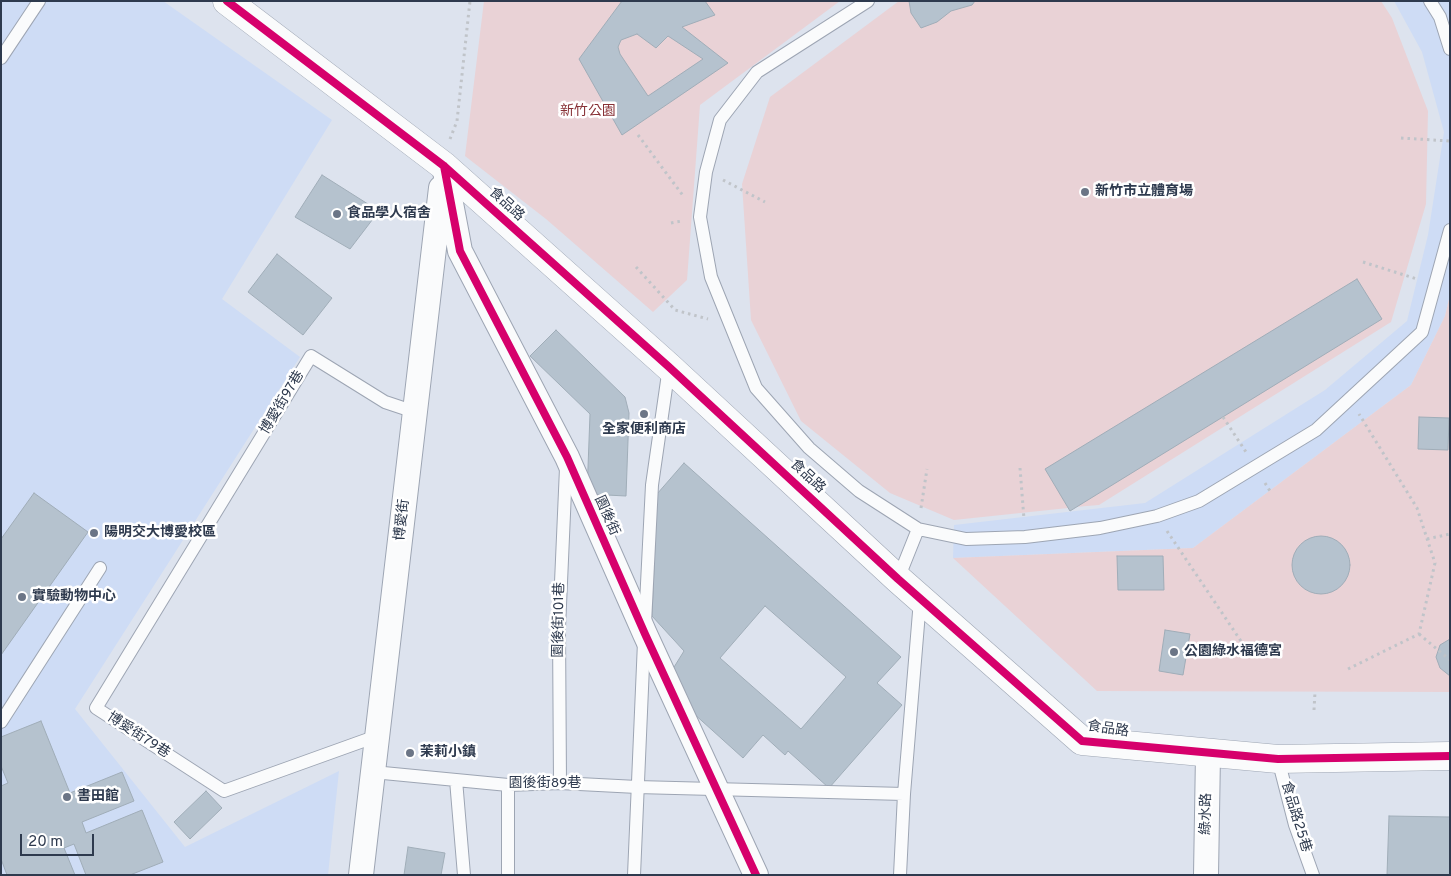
<!DOCTYPE html>
<meta charset="utf-8">
<style>
body{margin:0}
#map{position:relative;width:1451px;height:876px;overflow:hidden;background:#dde3ee;font-family:Overpass,sans-serif}
canvas{display:block}
.frame{position:absolute;inset:0;border:2px solid #2e3a4e;pointer-events:none}
.scale{position:absolute;left:20px;top:834px;width:74px;height:22px;box-sizing:border-box;border:2px solid #2e3a4e;border-top:0;padding-left:6px;font-size:15px;line-height:18px;white-space:nowrap;color:#2e3a4e;-webkit-text-stroke:4px #fff;paint-order:stroke}
</style>
<div id="map">
<canvas width="1451" height="876"></canvas>
<div class="frame"></div>
<div class="scale">20 m</div>
</div>
<script>
const ctx = document.querySelector('canvas').getContext('2d');
ctx.lineJoin = 'round';
function fillPath(path, color) {
  ctx.fillStyle = color;
  ctx.fill(path, 'evenodd');
}
function shape(rows) {
  const path = new Path2D();
  for (const r of rows) {
    if (r.length === 3) {
      path.moveTo(r[0] + r[2], r[1]);
      path.arc(r[0], r[1], r[2], 0, 2 * Math.PI);
      continue;
    }
    path.moveTo(r[0], r[1]);
    for (let i = 2; i < r.length; i += 2) path.lineTo(r[i], r[i + 1]);
  }
  return path;
}
function trace(path, color, width, dash) {
  ctx.strokeStyle = color;
  ctx.lineWidth = width;
  ctx.lineCap = dash ? 'butt' : 'round';
  ctx.setLineDash(dash || []);
  ctx.stroke(path);
}
function write(font, color, halo, rows, align = 'center') {
  ctx.font = font + ' Overpass,"Noto Sans TC",sans-serif';
  ctx.lineWidth = 5;
  ctx.setLineDash([]);
  ctx.textBaseline = 'middle';
  ctx.strokeStyle = halo;
  ctx.fillStyle = color;
  for (const [text, x, y, turn = 0] of rows) {
    ctx.save();
    ctx.translate(x, y);
    ctx.rotate((+turn || 0) * Math.PI / 180);
    ctx.textAlign = isNaN(turn) ? turn : align;
    if (halo) ctx.strokeText(text, 0, 0);
    ctx.fillText(text, 0, 0);
    ctx.restore();
  }
}
fillPath(shape([
 [1,1,163,1,332,120,222,299,300,357,75,709,185,847,339,771,328,875,1,875],
 [1394,1,1450,1,1450,295,1445,316,1411,385,1193,548,953,558,954,525,1145,503,1325,390,1407,321,1428,235,1444,132,1422,52]
]), '#cedcf5');
fillPath(shape([
 [484,1,840,1,700,105,687,280,653,312,546,219,465,156],
 [899,1,1381,1,1392,18,1428,111,1426,204,1391,322,1099,505,1075,507,1070,511,1068,508,954,520,890,493,801,421,751,320,742,184,770,97],
 [1450,295,1450,692,1097,691,953,558,1193,548,1411,385,1445,316]
]), '#e9d2d6');
const building = shape([
 [622,1,705,1,715,15,682,27,728,63,622,135,579,59,622,1],
 [637,34,656,48,668,36,703,59,648,96,620,54,618,47,621,40,637,34],
 [909,1,975,1,972,5,951,11,937,22,921,28,911,13,909,1],
 [322,175,379,211,350,249,295,217,322,175],
 [277,254,332,298,303,335,248,292,277,254],
 [1357,279,1382,319,1070,511,1045,469,1357,279],
 [556,330,625,397,629,413,626,496,587,494,590,414,530,356,556,330],
 [1419,417,1449,418,1448,450,1418,449,1419,417],
 [684,463,901,657,877,683,902,705,829,788,788,751,785,755,763,735,743,758,692,712,671,672,684,651,652,616,657,494,684,463],
 [765,606,846,677,801,729,720,658,765,606],
 [34,493,88,532,1,655,1,539,34,493],
 [1321,565,29],
 [1117,556,1163,556,1164,590,1118,590,1117,556],
 [1165,630,1190,634,1183,675,1159,671,1165,630],
 [1450,639,1450,676,1440,668,1436,657,1440,645,1450,639],
 [41,721,70,793,122,772,134,801,82,822,86,833,142,810,163,862,130,875,86,875,74,844,64,848,75,875,7,875,1,859,1,786,8,783,1,766,1,737,41,721],
 [206,791,222,808,190,839,174,822,206,791],
 [1389,816,1450,817,1450,875,1387,875,1389,816],
 [408,847,445,853,441,875,404,875,408,847]
]);
fillPath(building, '#b5c2ce');
trace(building, '#a0adb8', 1);
const lane = shape([
 [868,1,757,72,720,120,706,172,700,217,711,277,756,388,809,448,859,491,918,529,966,539,1025,537,1100,528,1157,516,1199,501,1316,430,1422,332,1450,230],
 [1430,1,1440,17,1450,49],
 [1,58,39,1],
 [898,579,918,529],
 [645,623,652,485,669,367],
 [1,722,100,568],
 [377,736,224,791,96,708,311,356,385,402,415,412],
 [1278,759,1295,825,1313,875],
 [373,772,508,785,560,783,637,787,904,794],
 [456,780,464,875],
 [560,783,559,628,566,468],
 [508,785,508,875],
 [634,875,644,642],
 [900,875,904,794,920,600]
]);
const street = shape([
 [444,166,460,251,567,457,645,634,756,875],
 [361,875,441,188],
 [1206,875,1208,754]
]);
const secondary = shape([
 [227,1,444,166,669,367,898,579,1082,741,1278,759,1450,756]
]);
trace(lane, '#9da5b3', 14);
trace(street, '#9da5b3', 26);
trace(secondary, '#9da5b3', 29);
trace(shape([
 [638,135,684,197],
 [1401,138,1450,141],
 [450,139,457,121,470,1],
 [723,180,765,202],
 [671,223,682,221],
 [1363,262,1417,279],
 [636,267,675,310,708,319],
 [1223,417,1246,452],
 [1020,468,1024,519],
 [1265,483,1270,491],
 [921,508,927,469],
 [1167,531,1253,659],
 [1427,539,1450,534],
 [1419,634,1450,660],
 [1348,669,1419,634,1435,563,1417,508,1359,414],
 [1314,710,1315,692]
]), '#c0c4c9', 3, [2.5, 4]);
trace(lane, '#fafbfc', 12);
trace(street, '#fafbfc', 24);
trace(secondary, '#fafbfc', 28);
trace(shape([
 [227,1,444,166,669,367,898,579,1082,741,1278,759,1450,756],
 [444,166,460,251,567,457,645,634,756,875]
]), '#d6006c', 8);
for (const [x, y, r, color] of [
 [1085,192,5,"#6b7586"],
 [337,214,5,"#6b7586"],
 [644,414,5,"#6b7586"],
 [94,533,5,"#6b7586"],
 [22,597,5,"#6b7586"],
 [1174,652,5,"#6b7586"],
 [410,753,5,"#6b7586"],
 [67,797,5,"#6b7586"]
]) {
  const dot = new Path2D();
  dot.arc(x, y, r, 0, 2 * Math.PI);
  ctx.fillStyle = color;
  ctx.fill(dot);
  trace(dot, '#fff', 2);
}
write('14px', '#883136', '#fff', [
 ["新竹公園",588,112]
]);
write('bold 14px', '#2e3a4e', '#fff', [
 ["新竹市立體育場",1095,192],
 ["食品學人宿舍",347,214],
 ["全家便利商店",644,430,"center"],
 ["陽明交大博愛校區",104,533],
 ["實驗動物中心",32,597],
 ["公園綠水福德宮",1184,652],
 ["茉莉小鎮",420,753],
 ["書田館",77,797]
], 'left');
write('14px', '#2e3a4e', '#fff', [
 ["食品路",506,205,42],
 ["博愛街97巷",283,403,-59],
 ["食品路",807,477,43],
 ["園後街",606,516,66],
 ["博愛街",403,520,-83],
 ["園後街101巷",560,620,-89],
 ["食品路",1108,730,8],
 ["博愛街79巷",138,736,33],
 ["園後街89巷",545,784],
 ["綠水路",1207,814,-89],
 ["食品路25巷",1295,817,73]
]);
</script>
